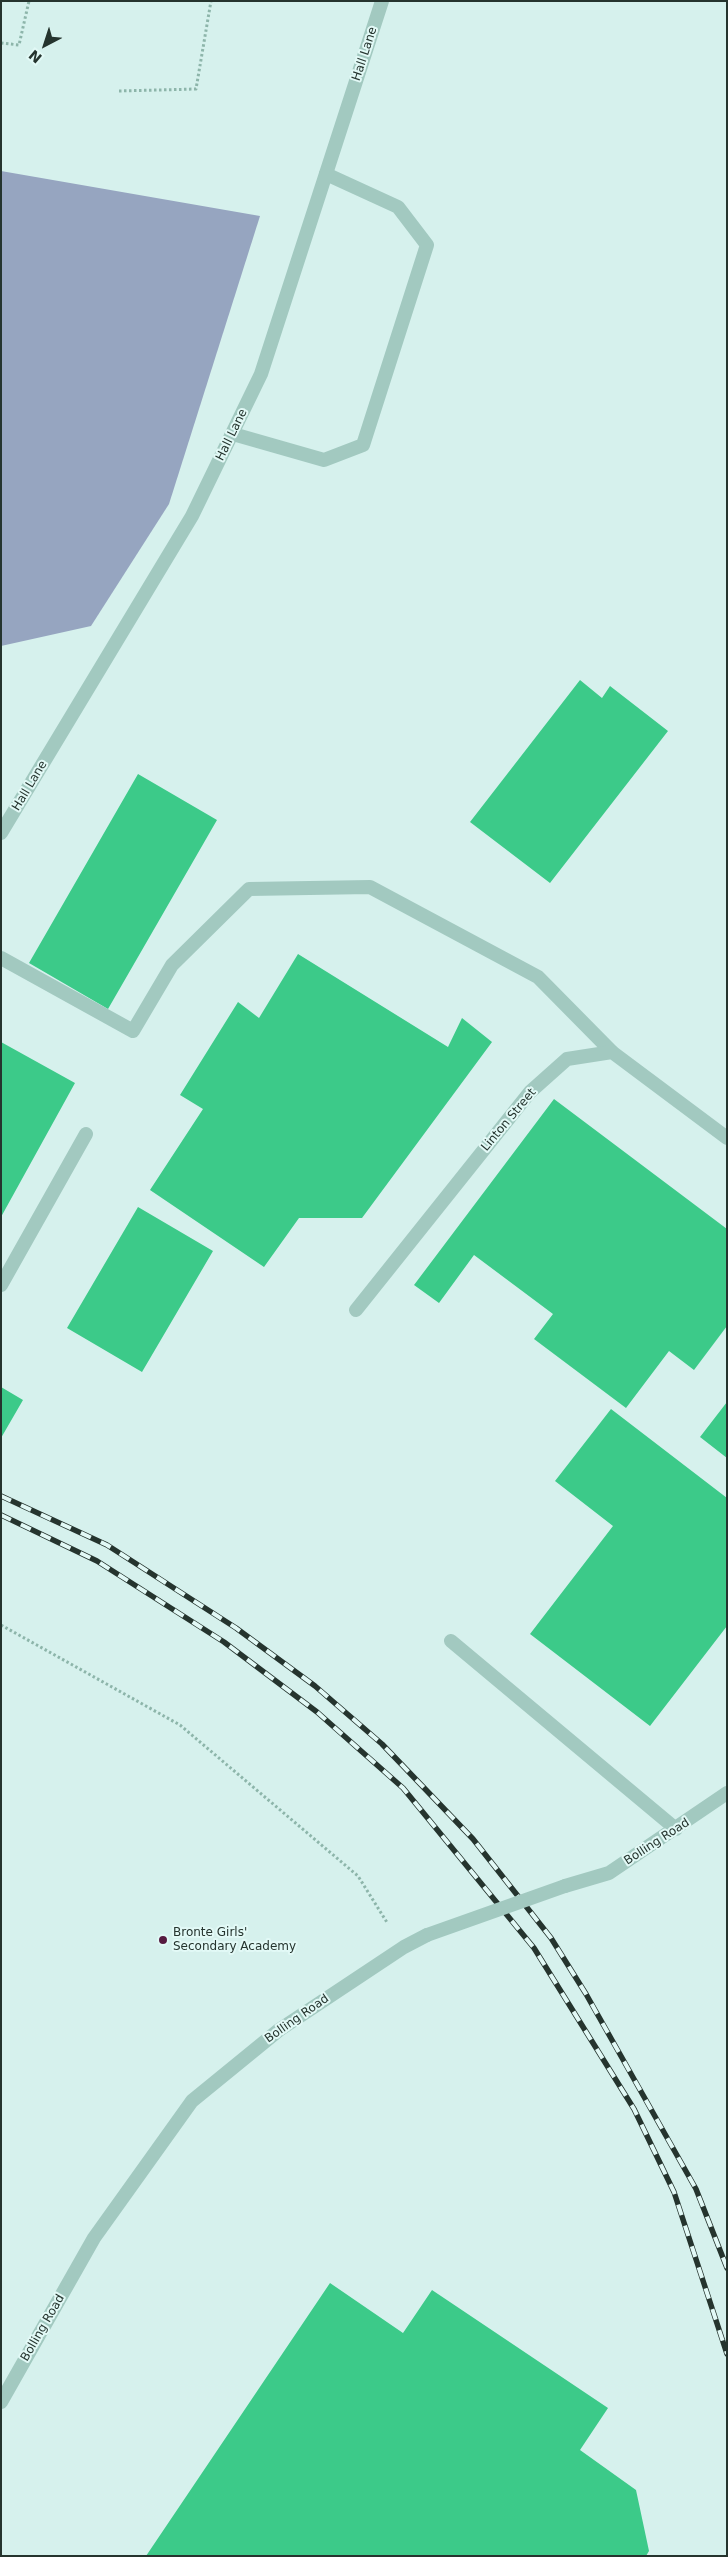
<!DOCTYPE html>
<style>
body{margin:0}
#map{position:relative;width:728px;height:2557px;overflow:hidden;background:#d6f1ed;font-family:"DejaVu Sans",sans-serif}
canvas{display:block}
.frame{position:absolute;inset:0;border:2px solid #25342e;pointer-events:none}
.north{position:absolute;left:20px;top:20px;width:50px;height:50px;-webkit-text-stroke:4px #e2f9f6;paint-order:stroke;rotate:220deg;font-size:14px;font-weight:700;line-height:20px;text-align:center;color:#25342e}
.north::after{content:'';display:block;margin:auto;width:18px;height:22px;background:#25342e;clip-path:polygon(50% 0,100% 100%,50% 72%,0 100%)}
</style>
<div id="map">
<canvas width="728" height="2557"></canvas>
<div class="frame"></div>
<div class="north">N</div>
</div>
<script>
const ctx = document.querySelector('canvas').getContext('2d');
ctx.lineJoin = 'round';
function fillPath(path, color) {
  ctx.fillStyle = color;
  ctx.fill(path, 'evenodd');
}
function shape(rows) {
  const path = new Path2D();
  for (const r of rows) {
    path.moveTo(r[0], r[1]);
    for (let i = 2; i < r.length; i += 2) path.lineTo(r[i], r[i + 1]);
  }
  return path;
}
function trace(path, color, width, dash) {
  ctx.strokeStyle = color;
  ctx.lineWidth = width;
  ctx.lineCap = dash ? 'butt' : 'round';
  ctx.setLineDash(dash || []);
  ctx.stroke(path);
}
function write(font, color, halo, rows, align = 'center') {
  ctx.font = font + ' "DejaVu Sans",sans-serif';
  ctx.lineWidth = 4;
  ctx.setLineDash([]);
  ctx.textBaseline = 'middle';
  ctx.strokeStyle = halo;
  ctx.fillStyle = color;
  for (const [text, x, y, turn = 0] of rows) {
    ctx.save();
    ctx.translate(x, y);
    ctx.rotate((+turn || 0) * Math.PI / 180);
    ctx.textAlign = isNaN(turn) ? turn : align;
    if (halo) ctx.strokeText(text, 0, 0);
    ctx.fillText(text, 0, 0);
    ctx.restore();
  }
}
fillPath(shape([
 [1,171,260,216,169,504,91,626,1,646]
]), '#96a5c0');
fillPath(shape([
 [580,680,602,698,610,686,668,731,550,883,470,822],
 [138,774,217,820,108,1009,29,963],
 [298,954,448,1047,462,1018,492,1042,362,1218,299,1218,264,1267,150,1190,203,1109,180,1095,238,1002,259,1018],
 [1,1042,75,1083,1,1217],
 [554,1099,727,1229,727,1326,694,1370,669,1351,626,1408,534,1339,553,1314,474,1255,439,1303,414,1285],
 [138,1207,213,1251,142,1372,67,1328],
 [1,1387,23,1400,1,1438],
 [727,1402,727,1458,700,1437],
 [611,1409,727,1498,727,1626,650,1726,530,1634,613,1526,555,1481],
 [330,2283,403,2333,432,2290,608,2408,580,2450,636,2490,649,2551,646,2556,146,2556]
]), '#3cca89');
trace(shape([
 [1,43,19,45,29,1],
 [119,91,196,89,211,1],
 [1,1625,180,1725,358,1876,388,1924]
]), '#8db5aa', 3, [2.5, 2.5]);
trace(shape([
 [233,434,324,460,363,445,427,245,398,207,326,174],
 [1,958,133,1031,172,965,249,889,370,887,538,977,612,1052],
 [1,1285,86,1134],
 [451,1641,676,1829]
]), '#a2c9c0', 14);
trace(shape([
 [356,1310,530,1092,567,1059,612,1052,727,1138],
 [565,1886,609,1873,727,1793],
 [1,2402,94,2238,192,2101,279,2030,404,1947,427,1935]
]), '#a2c9c0', 14);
trace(shape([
 [1,833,192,516,261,374,382,1]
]), '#a2c9c0', 14);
const rail = shape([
 [1,1496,107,1545,236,1628,315,1686,382,1744,473,1839,551,1938,586,1994,696,2189,727,2268],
 [1,1515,97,1561,224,1642,317,1712,403,1788,534,1948,634,2109,674,2192,727,2354]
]);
trace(rail, '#25342e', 5.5);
trace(rail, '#e2f9f6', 4, [11]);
trace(shape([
 [427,1935,565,1886]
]), '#a2c9c0', 14);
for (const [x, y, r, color] of [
 [163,1940,5,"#561a40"]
]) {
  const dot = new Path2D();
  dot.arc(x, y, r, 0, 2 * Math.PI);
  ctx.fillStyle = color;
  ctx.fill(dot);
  trace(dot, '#e2f9f6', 2);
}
write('12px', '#25342e', '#e2f9f6', [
 ["Hall Lane",365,54,-72],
 ["Hall Lane",232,435,-64],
 ["Hall Lane",30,786,-59],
 ["Linton Street",509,1120,-50],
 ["Bolling Road",657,1842,-33],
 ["Bolling Road",297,2019,-35],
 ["Bolling Road",43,2328,-60]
]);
write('12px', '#25342e', '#e2f9f6', [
 ["Bronte Girls'",173,1933],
 ["Secondary Academy",173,1947]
], 'left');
</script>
